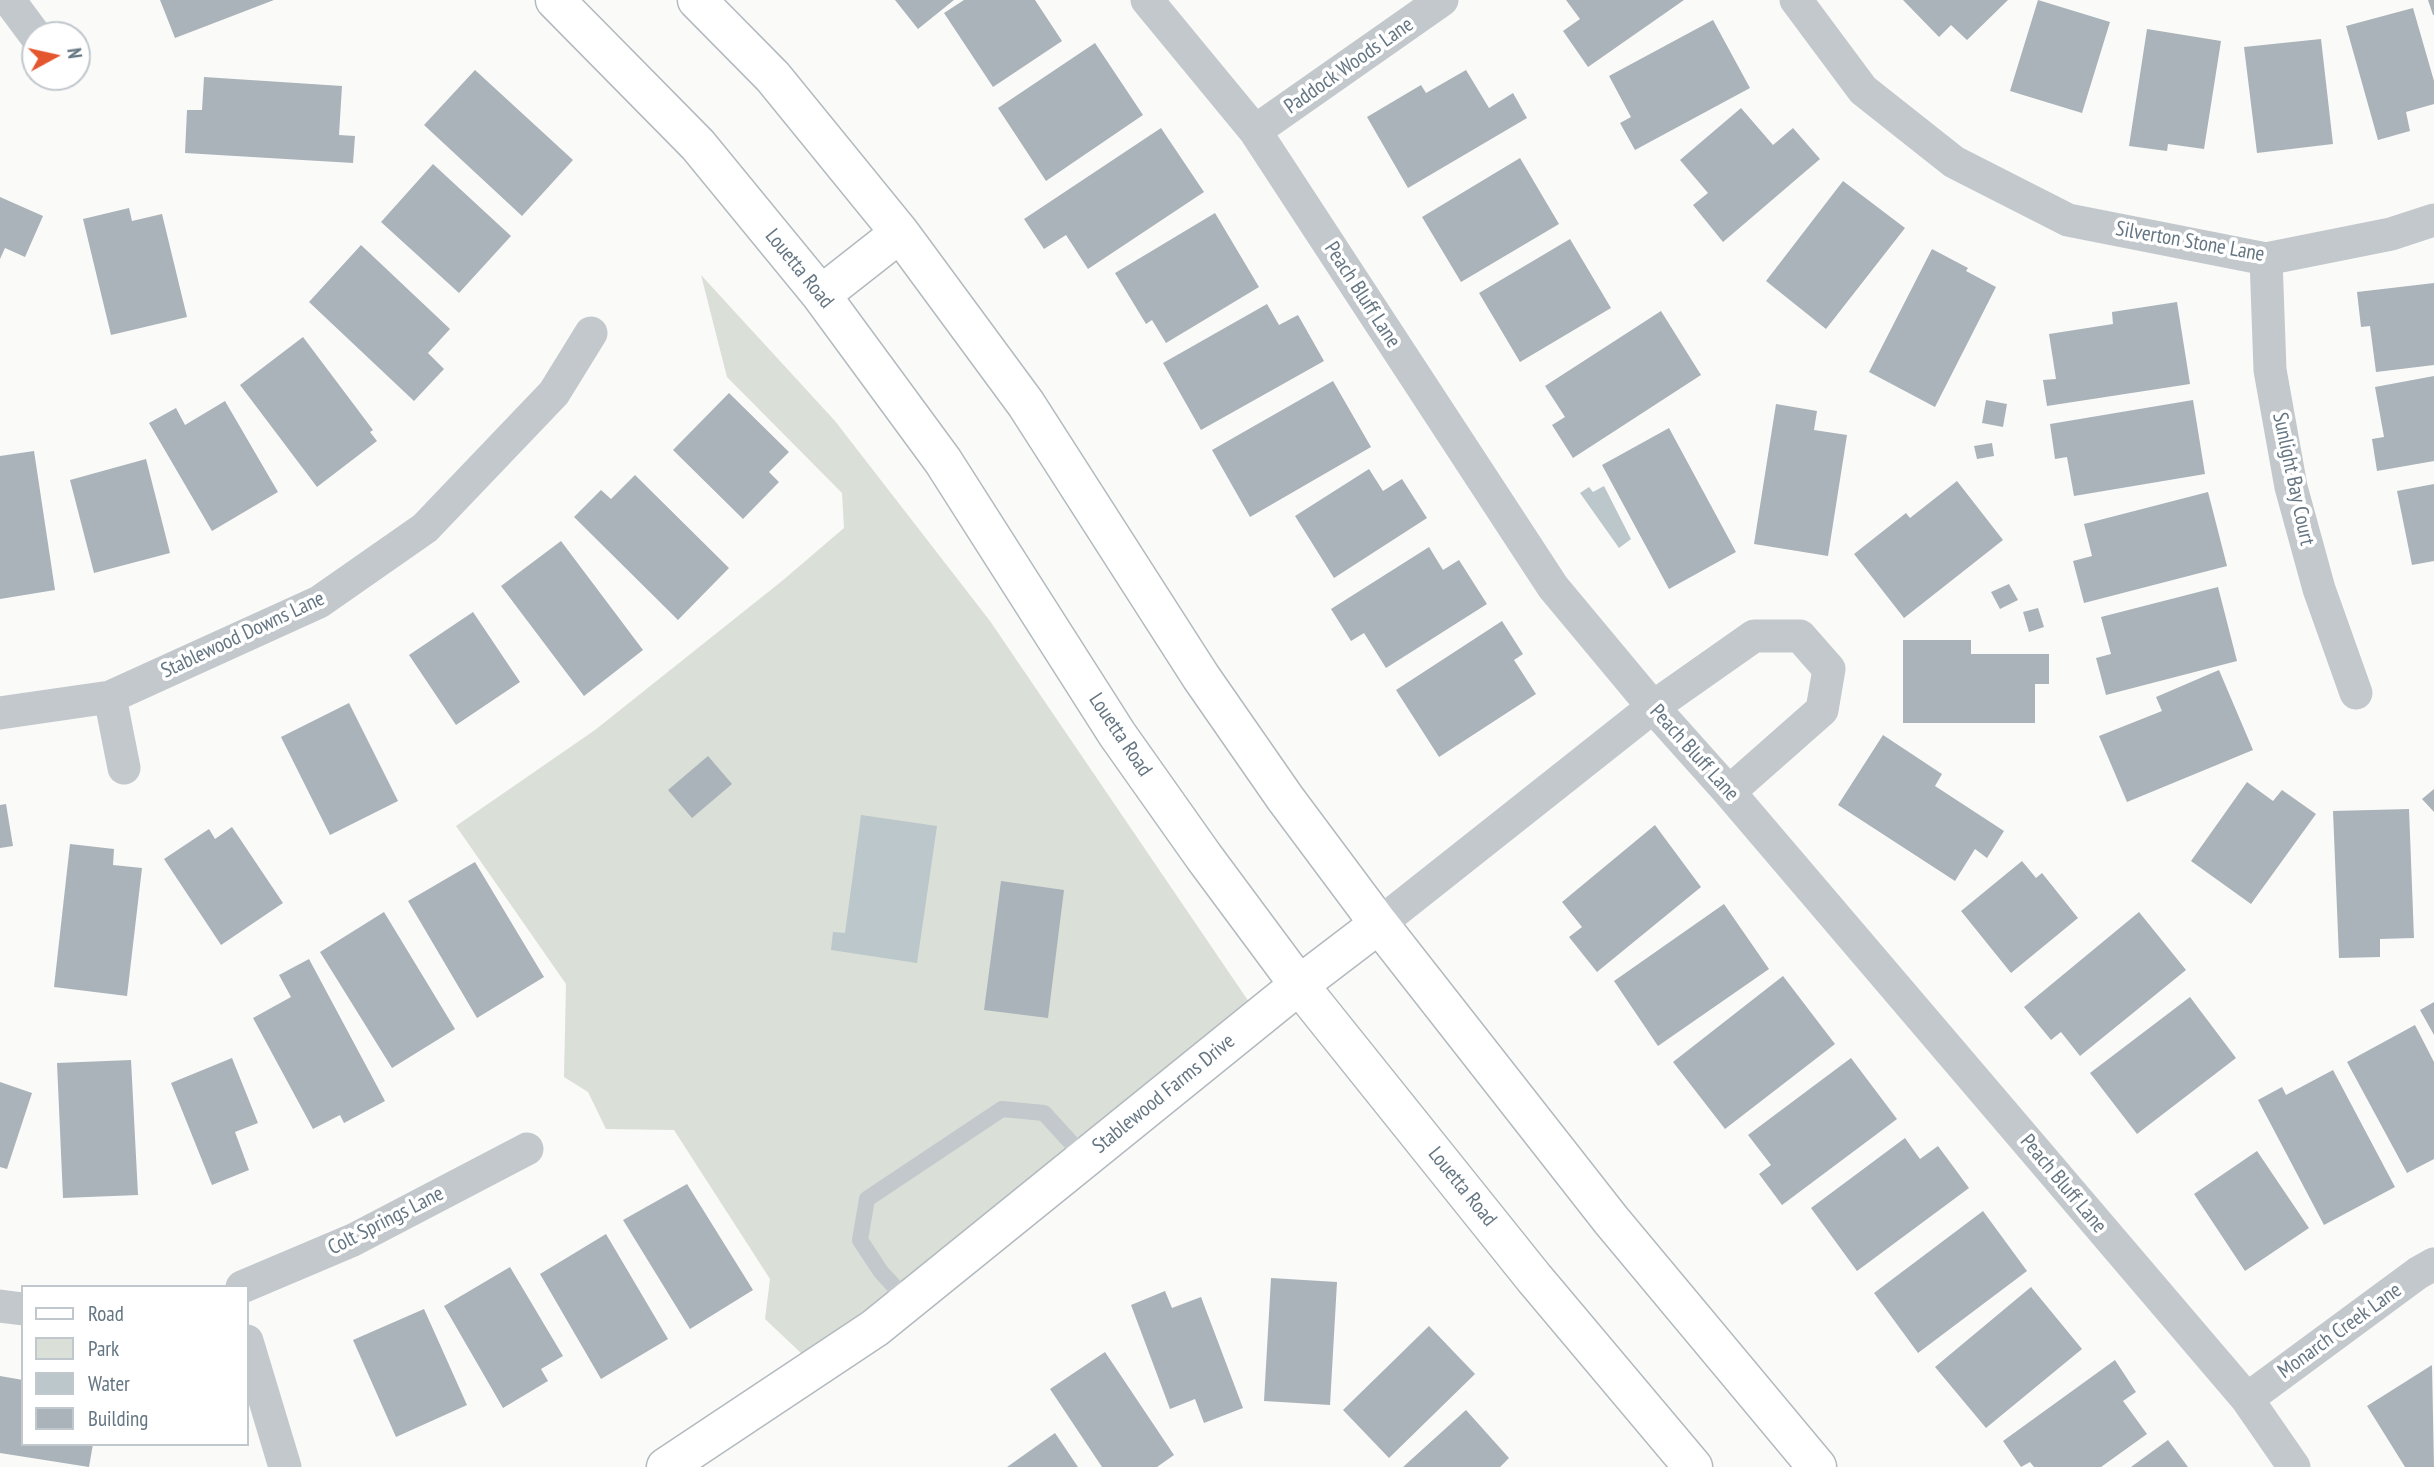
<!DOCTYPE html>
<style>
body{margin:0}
#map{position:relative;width:2434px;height:1467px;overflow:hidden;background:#fafaf8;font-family:"PT Sans Narrow",sans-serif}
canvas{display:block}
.legend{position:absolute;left:21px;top:1285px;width:228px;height:161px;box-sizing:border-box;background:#fff;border:2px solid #c1c8cd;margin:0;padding:9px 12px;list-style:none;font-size:21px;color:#657683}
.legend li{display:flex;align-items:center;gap:14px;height:35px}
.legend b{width:35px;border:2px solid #c1c8cd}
.north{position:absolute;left:21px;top:21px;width:70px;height:70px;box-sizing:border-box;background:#fff;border:2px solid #c1c8cd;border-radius:50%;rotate:82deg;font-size:19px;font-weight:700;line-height:28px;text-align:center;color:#657683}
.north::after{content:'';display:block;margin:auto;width:24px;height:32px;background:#e4572e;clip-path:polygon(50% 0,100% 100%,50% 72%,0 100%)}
</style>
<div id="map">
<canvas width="2434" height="1467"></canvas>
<ul class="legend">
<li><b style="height:9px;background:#fff"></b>Road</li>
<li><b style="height:19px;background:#dadfd7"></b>Park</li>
<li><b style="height:19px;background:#bbc7cb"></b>Water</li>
<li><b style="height:19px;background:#aab3b9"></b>Building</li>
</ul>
<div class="north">N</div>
</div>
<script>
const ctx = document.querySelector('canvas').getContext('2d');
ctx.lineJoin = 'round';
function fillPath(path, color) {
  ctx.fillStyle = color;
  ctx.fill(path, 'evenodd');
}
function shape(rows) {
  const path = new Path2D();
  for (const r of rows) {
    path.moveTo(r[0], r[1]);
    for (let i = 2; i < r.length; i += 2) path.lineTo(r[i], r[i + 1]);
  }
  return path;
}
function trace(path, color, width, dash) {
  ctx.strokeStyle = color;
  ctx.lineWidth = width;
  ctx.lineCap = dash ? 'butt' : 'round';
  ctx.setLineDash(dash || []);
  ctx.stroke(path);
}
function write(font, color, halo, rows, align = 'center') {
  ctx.font = font + ' "PT Sans Narrow",sans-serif';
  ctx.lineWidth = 7;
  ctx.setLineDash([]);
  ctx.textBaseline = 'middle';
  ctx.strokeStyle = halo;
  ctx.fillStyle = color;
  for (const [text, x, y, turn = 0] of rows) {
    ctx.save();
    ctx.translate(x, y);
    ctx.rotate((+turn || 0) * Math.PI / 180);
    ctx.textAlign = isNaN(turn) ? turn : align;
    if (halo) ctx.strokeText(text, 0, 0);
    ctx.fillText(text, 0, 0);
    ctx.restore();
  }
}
fillPath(shape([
 [701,275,835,421,990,621,1249,1002,942,1257,802,1354,765,1319,770,1279,674,1130,606,1129,588,1092,564,1077,566,984,456,826,595,730,782,581,844,528,842,493,727,377]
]), '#dadfd7');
fillPath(shape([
 [1604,486,1631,539,1619,548,1580,493,1589,487,1593,492],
 [861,815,937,826,917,963,831,950,833,932,845,933]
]), '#bbc7cb');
fillPath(shape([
 [160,0,274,0,175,38],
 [895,0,954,0,918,29],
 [964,0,1035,0,1062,41,993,87,944,13],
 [1566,0,1684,0,1588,67,1563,31,1580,19],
 [1903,0,2008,0,1967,40,1951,25,1939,37],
 [2038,0,2110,22,2082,113,2010,91],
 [2428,0,2434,0,2434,15,2433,15],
 [2413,8,2434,81,2434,104,2406,112,2410,131,2378,140,2346,26],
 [1713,20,1750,88,1635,150,1620,123,1631,117,1609,76],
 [2147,29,2221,41,2204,149,2168,144,2167,151,2129,146],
 [2321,39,2333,144,2257,153,2244,47],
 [1095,43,1143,115,1046,181,998,108],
 [475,70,573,160,522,216,424,125],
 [1466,70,1489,108,1513,93,1527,118,1408,188,1367,117,1421,85,1426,93],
 [204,77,342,86,339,135,355,136,353,163,185,153,187,110,202,110],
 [1741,108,1773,145,1793,128,1820,159,1723,242,1693,205,1708,193,1680,160],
 [1161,128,1204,192,1088,269,1066,235,1044,249,1024,219],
 [1520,158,1559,224,1461,282,1422,217],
 [433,164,511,236,459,293,381,222],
 [1843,181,1905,228,1826,329,1766,281],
 [0,197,43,216,25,257,5,248,0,259],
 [129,208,132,221,162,214,187,317,111,335,83,219],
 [1215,213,1259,287,1166,343,1152,320,1146,324,1115,273],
 [1570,239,1611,308,1520,362,1479,293],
 [361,245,450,329,428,353,444,369,414,401,309,302],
 [1932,249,1968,268,1966,271,1996,287,1935,407,1869,372],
 [2434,283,2434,365,2376,372,2370,326,2361,327,2357,292],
 [2177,302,2190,384,2047,406,2043,380,2056,379,2049,334,2113,324,2112,312],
 [1267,304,1279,325,1298,315,1324,361,1201,430,1163,363],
 [1661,311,1701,375,1573,458,1552,425,1565,417,1545,386],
 [303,337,373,430,370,432,377,441,317,487,240,385],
 [2434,376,2434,461,2377,471,2372,439,2384,437,2375,387],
 [1333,381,1371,447,1250,517,1212,450],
 [729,393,789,452,769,472,779,482,743,519,673,450],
 [1986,400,2007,404,2003,427,1982,423],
 [2193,400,2205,474,2074,496,2067,457,2055,459,2050,424],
 [225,401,278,492,212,531,149,423,176,408,185,425],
 [1776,404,1817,411,1814,430,1847,435,1828,556,1754,544],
 [1669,428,1736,552,1669,589,1602,465],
 [1992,443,1994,456,1977,459,1974,446],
 [34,451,55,590,0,599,0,456],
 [146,459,170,553,94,573,70,480],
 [1369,469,1383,491,1402,479,1427,518,1334,578,1295,516],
 [635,475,729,568,678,620,574,517,601,490,611,499],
 [1957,481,2003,540,1904,618,1854,554,1906,513,1910,518],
 [2434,484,2434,561,2412,565,2397,491],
 [2208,492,2227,566,2084,603,2073,561,2092,556,2084,524],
 [561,541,643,650,584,696,501,586],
 [1429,547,1443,570,1459,560,1487,604,1386,668,1364,633,1351,641,1331,609],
 [2009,584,2018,600,2000,609,1991,592],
 [2218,587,2237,661,2106,695,2096,658,2111,654,2101,617],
 [2038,608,2044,627,2029,632,2023,612],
 [473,612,520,682,456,725,409,655],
 [1502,621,1523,654,1514,660,1536,694,1439,757,1396,690],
 [1903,640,1971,640,1971,654,2049,654,2049,684,2035,684,2035,723,1903,723],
 [2219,670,2253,750,2127,802,2099,736,2162,711,2156,697],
 [349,703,398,801,330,835,281,737],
 [1883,735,1942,774,1935,786,2004,831,1987,858,1975,849,1955,881,1838,805],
 [708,756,732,784,692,818,668,790],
 [2247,782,2273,801,2282,790,2316,814,2251,904,2191,861],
 [2434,789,2434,812,2422,799],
 [6,804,13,846,0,848,0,805],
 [2409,809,2414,938,2380,939,2380,957,2339,958,2333,811],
 [1655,825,1701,887,1597,972,1569,937,1582,927,1562,902],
 [232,827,283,903,221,945,164,859,209,829,215,839],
 [70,844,114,849,113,865,142,868,127,996,54,987],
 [2022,861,2036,878,2042,873,2078,918,2011,973,1961,911],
 [475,862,544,977,477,1018,408,901],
 [1001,881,1064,890,1048,1018,984,1010],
 [1724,904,1769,969,1658,1046,1614,981],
 [384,912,455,1029,392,1068,320,952],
 [2139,912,2186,970,2080,1056,2061,1032,2051,1040,2024,1007],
 [309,959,385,1101,344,1123,340,1115,313,1129,253,1018,291,997,279,975],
 [1783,976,1835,1044,1725,1129,1673,1062],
 [2190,997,2236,1058,2137,1134,2090,1073],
 [2434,1002,2434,1035,2420,1010],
 [2415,1025,2434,1062,2434,1159,2407,1173,2347,1062],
 [232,1058,258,1123,235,1132,249,1170,212,1185,171,1083],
 [1851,1058,1897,1119,1782,1205,1759,1174,1771,1165,1748,1135],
 [131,1060,138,1195,63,1198,57,1063],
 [2333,1070,2395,1187,2324,1225,2258,1100,2282,1087,2286,1095],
 [0,1082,32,1093,7,1169,0,1167],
 [1905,1138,1920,1159,1938,1146,1969,1188,1857,1271,1811,1208],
 [2257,1151,2309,1228,2245,1271,2194,1194],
 [687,1184,753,1290,690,1329,623,1220],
 [1983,1211,2027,1271,1918,1353,1874,1293],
 [606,1234,668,1339,601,1379,540,1274],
 [510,1267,563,1356,541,1369,548,1381,503,1408,444,1306],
 [1271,1278,1337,1282,1330,1405,1264,1401],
 [2031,1287,2082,1349,1986,1428,1935,1367],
 [1165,1291,1172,1308,1201,1297,1243,1408,1204,1423,1195,1399,1170,1409,1131,1305],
 [424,1309,467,1405,396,1437,353,1340],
 [1429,1326,1475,1374,1389,1458,1343,1410],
 [1105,1352,1174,1455,1157,1467,1102,1467,1050,1389],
 [2115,1360,2136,1392,2123,1401,2147,1434,2101,1467,2034,1467,2030,1462,2021,1467,2003,1441],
 [2432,1365,2434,1467,2405,1467,2367,1406],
 [0,1376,23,1380,23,1444,93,1444,89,1467,0,1453],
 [1466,1410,1509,1458,1500,1467,1403,1467],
 [1055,1433,1078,1467,1007,1467],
 [2168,1440,2188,1467,2131,1467]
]), '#aab3b9');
const secondary = shape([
 [555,0,698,145,821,295,943,461,1117,734,1204,857,1299,985,1534,1278,1693,1467],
 [697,0,773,77,900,233,1026,404,1201,677,1285,798,1379,924,1611,1220,1817,1467],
 [821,295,900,233],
 [666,1467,875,1328,1299,985,1379,924]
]);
trace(secondary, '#b3babf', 41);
trace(shape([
 [908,1301,881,1272,860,1240,867,1199,1002,1109,1044,1113,1085,1158]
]), '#c3c8cc', 16);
trace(shape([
 [9,0,35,35],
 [1147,0,1255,131,1553,587,1653,707,1729,792,2247,1399,2294,1467],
 [1796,0,1863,90,1954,162,2068,220,2266,259,2391,234,2434,220],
 [1255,131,1442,0],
 [2266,259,2270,370,2291,487,2319,589,2356,693],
 [110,697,124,768],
 [0,713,110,697,319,602,425,528,554,393,591,333],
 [1379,924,1653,707,1754,636,1800,636,1829,669,1822,710,1729,792],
 [242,1287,353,1240,527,1149],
 [0,1306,23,1309],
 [247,1341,285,1467],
 [2247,1399,2418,1273,2434,1264]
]), '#c3c8cc', 33);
trace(secondary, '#fff', 38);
write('21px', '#657683', '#fff', [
 ["Paddock Woods Lane",1349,66,-35],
 ["Silverton Stone Lane",2190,242,10],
 ["Louetta Road",799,269,51],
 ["Peach Bluff Lane",1362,295,57],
 ["Sunlight Bay Court",2293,479,78],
 ["Stablewood Downs Lane",243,635,-25],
 ["Louetta Road",1120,735,56],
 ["Peach Bluff Lane",1694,753,48],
 ["Stablewood Farms Drive",1164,1094,-39],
 ["Peach Bluff Lane",2063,1184,50],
 ["Louetta Road",1462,1187,51],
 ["Colt Springs Lane",386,1221,-27],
 ["Monarch Creek Lane",2340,1331,-36]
]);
</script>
